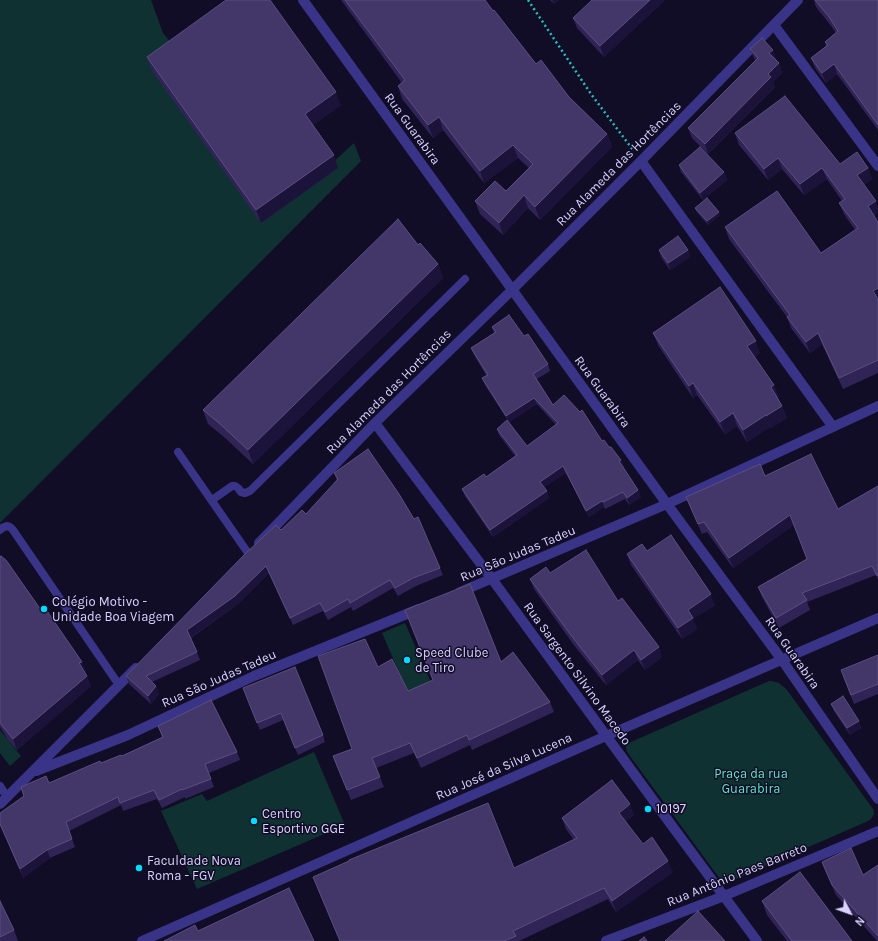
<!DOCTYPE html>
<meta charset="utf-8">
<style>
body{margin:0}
#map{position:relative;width:878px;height:941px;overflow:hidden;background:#120d26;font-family:Karla,sans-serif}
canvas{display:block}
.north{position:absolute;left:830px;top:893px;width:40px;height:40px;-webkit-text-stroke:3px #120d26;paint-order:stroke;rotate:131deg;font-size:11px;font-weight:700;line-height:16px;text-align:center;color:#d9d2ff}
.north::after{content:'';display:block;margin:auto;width:14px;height:18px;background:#d9d2ff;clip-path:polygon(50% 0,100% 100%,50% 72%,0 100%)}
</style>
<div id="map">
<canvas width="878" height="941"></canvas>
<div class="north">N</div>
</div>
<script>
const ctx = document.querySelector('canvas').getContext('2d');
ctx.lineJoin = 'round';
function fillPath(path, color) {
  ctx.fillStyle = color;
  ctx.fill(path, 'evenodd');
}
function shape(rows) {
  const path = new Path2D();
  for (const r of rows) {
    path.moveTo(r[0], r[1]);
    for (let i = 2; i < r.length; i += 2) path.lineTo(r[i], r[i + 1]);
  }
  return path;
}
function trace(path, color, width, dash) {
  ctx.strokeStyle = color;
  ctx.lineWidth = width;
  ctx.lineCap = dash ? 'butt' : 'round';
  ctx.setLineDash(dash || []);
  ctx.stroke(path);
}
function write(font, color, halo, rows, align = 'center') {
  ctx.font = font + ' Karla,sans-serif';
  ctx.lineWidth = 3;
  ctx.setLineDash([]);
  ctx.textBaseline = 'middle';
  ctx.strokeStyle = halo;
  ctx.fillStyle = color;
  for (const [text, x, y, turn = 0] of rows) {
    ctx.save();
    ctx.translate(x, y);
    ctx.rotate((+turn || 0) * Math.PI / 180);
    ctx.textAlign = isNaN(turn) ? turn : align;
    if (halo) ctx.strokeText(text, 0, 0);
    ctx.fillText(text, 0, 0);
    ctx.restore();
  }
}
fillPath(shape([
 [0,0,151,0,163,33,295,197,354,143,361,161,0,523],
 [405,623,433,687,410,697,382,633],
 [769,681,772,681,779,683,787,690,873,809,874,814,871,819,868,821,731,881,725,882,720,879,627,752,626,747,627,745,631,742],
 [0,730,21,756,10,766,0,753],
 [314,752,345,825,197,889,161,811,202,794,207,801]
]), '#0f3131');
trace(shape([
 [528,0,591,94,633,150]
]), '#25c1bc', 2.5, [2, 3]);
trace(shape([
 [178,452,248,553],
 [212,500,232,486,235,486,238,488,241,492,245,493,250,491,465,279],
 [0,530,2,528,7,526,10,527,13,530,119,685],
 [0,786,7,797]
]), '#3a3489', 8);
trace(shape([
 [303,0,667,504,782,660,878,799],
 [774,25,878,166],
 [641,161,833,427],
 [375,423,492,579,664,815,757,941],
 [259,543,375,423,512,290,641,161,798,0],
 [460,592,667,504,878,406],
 [36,771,128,735,254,676,419,609],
 [0,804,136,668],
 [142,941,606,736,878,618],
 [606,941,724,896,878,831]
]), '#3a3489', 10);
fillPath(shape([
 [341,0,485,0,536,64,607,134,612,147,540,220,528,208,503,235,480,214,475,201,506,191,529,168,518,158,484,183,443,130,433,138,402,99,398,86,402,83],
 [550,0,559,0,554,4],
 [814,0,878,0,878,130,837,74,826,83,815,68,811,58,826,46,825,42,836,33,832,27,816,7],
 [664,1,604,57,577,28,573,18],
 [750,49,776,59,776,60,779,63,782,73,773,82,775,87,708,154,692,138,688,128,756,61,754,58],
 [147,57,341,105,313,125,338,168,261,223,152,71],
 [735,133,840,164,868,168,872,179,864,185,874,216,878,222,878,373,843,389,822,344,810,353,791,328,787,317,729,239,725,227,821,253,855,230,844,214,839,203,842,201,827,179,804,195,782,169,768,180,739,145],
 [679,165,724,172,727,180,703,200,681,172],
 [695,208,720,215,708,225,696,211],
 [418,245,438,264,443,278,253,464,224,437,208,424,203,410],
 [659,250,688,250,690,257,670,270,661,257],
 [492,327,524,336,548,364,550,371,537,379,553,405,609,447,621,460,624,467,623,467,638,490,641,497,629,505,625,499,605,509,604,507,589,517,566,473,544,487,547,491,549,498,493,537,465,496,462,489,486,477,515,456,499,435,497,429,527,446,556,425,537,404,509,422,485,385,482,378,486,375,474,355,471,348,494,333],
 [653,333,760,353,754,357,774,385,779,398,778,398,782,406,787,418,771,428,770,427,747,442,737,426,725,434,697,395,693,398,658,345],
 [334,473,440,568,443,575,416,586,398,596,393,588,353,611,351,607,328,620,323,611,293,625,269,573,238,604,191,638,200,660,152,682,156,686,159,694,151,704,129,684,126,676,281,530,306,514,337,481],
 [765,476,838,509,878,486,878,580,876,575,807,602,810,610,779,628,762,597,758,587,807,559,794,525,733,568,707,532,702,534,686,497],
 [647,551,715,605,693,619,697,629,682,639,631,565,627,554],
 [0,557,82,662,85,672,91,686,17,750,8,740,0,727],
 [550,573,618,601,662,657,645,670,638,660,606,685,573,644,534,589,530,579],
 [878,655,878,694,854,704,844,679],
 [501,662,550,702,554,712,472,750,470,745,421,768,414,753,376,768,384,787,351,800,333,756,352,749,378,667,408,691],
 [243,688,323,735,325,742,298,755,283,720,260,730],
 [831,704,859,721,861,728,850,735,834,711],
 [158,726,237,752,240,760,209,773,214,787,185,799,185,797,162,808,157,799,123,811,121,805,69,831,75,847,50,858,23,878,0,825,0,813,24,796,21,787,49,783,101,763,122,756,162,737],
 [634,815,625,822,643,844,673,872,616,912,608,899,519,941,340,941,313,877,514,868,574,840,566,829,562,818],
 [822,862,863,875,878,865,878,941,877,941,836,895,826,872],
 [0,901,14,930,18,941,0,941],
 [762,901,852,941,787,941,767,915]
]), '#302456');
fillPath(shape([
 [552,0,559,0,554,4],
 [650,0,664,0,664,1,604,57,600,46],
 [773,50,776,59,772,63,769,53],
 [779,63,782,73,773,82,775,87,708,154,705,144],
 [834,64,837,74,826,83,822,73],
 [336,92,341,105,310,127,305,114],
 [439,117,443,130,433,138,428,125],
 [607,134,612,147,540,220,535,207],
 [513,145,518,158,484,183,480,171],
 [334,155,338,168,261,223,256,210],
 [778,158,782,169,768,180,764,169],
 [822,168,827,179,804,195,800,184],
 [868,168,872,179,861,187,857,175],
 [724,172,727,180,703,200,700,193],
 [524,195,528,208,503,235,499,223],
 [876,201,878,208,878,213,872,218,868,206],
 [719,212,720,215,708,225,707,221],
 [688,250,690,257,670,270,668,263],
 [438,264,443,278,253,464,248,450],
 [878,288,878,302,873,291],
 [818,333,822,344,810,353,806,342],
 [756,341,760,353,752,358,747,346],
 [693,383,697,395,693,398,689,386],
 [774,385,779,398,776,399,771,387],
 [534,398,537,404,509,422,506,416],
 [782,406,787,418,771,428,766,416],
 [733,413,737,426,725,434,720,422],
 [766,415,770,427,747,442,743,430],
 [621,460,624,467,622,468,619,461],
 [563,466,566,473,543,488,540,482],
 [638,490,641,497,629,505,627,498],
 [547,491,549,498,493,537,490,530],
 [602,501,604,507,589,517,586,511],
 [790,515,794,525,733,568,729,558],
 [266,566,269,573,238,604,190,638,187,630],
 [711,594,715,605,693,619,697,629,682,639,678,628,688,610],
 [659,647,662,657,645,670,641,660],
 [634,650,638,660,606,685,602,675],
 [82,662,86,672,83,674,79,663],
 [87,676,91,686,17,750,13,739],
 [156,686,159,694,151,704,148,696],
 [859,721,861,728,850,735,847,728],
 [630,804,634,815,623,824,619,813],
 [47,850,50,858,23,878,20,869],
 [668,861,673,872,616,912,612,901]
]), '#1c133b');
const building = shape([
 [226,0,270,0,336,92,305,114,334,155,256,210,147,57,226,0],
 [345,0,485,0,493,11,494,10,536,64,541,60,569,97,607,134,535,207,524,195,499,223,475,201,495,181,506,191,533,164,513,145,480,171,439,117,428,125,398,86,405,80,345,0],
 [592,0,650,0,600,46,573,18,592,0],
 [815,0,878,0,878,125,834,64,822,73,811,58,828,45,825,42,838,31,829,17,815,0],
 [762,38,773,50,769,53,779,63,768,74,771,77,705,144,688,128,758,58,750,49,762,38],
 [785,96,840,164,857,152,868,168,857,175,876,201,868,206,878,222,878,288,873,291,878,299,878,360,839,378,818,333,806,342,787,317,790,315,725,227,777,191,821,253,858,228,839,203,845,199,822,168,800,184,778,158,764,169,735,133,785,96],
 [700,147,724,172,700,193,679,165,700,147],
 [707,198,719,212,707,221,695,208,707,198],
 [398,219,418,245,420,243,438,264,248,450,219,423,203,410,398,219],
 [678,236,688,250,668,263,659,250,678,236],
 [720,287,756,341,747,346,774,385,771,387,782,406,766,416,766,415,743,430,733,413,720,422,693,383,689,386,653,333,720,287],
 [509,315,524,336,528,334,548,364,533,374,553,405,564,395,580,412,582,410,602,441,604,440,609,447,611,447,621,460,619,461,638,490,627,498,623,492,603,502,602,501,586,511,563,466,540,482,547,491,490,530,462,489,484,474,486,477,517,455,497,429,507,420,527,446,558,423,534,398,506,416,482,378,488,375,471,348,496,332,492,327,509,315],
 [368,449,399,494,414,519,418,517,440,568,413,578,395,588,390,580,350,603,348,599,325,612,320,603,290,618,266,566,235,596,187,630,197,652,146,676,156,686,148,696,126,676,245,554,276,525,281,530,302,510,306,514,338,479,334,473,368,449],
 [811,454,838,509,878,486,878,575,877,576,872,566,802,593,807,600,776,618,758,587,807,559,790,515,729,558,704,522,698,524,686,497,760,464,765,476,811,454],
 [671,535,711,594,688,610,693,618,678,628,627,554,642,544,647,551,671,535],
 [586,550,618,601,622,598,659,647,641,660,634,650,602,675,570,634,530,579,546,567,550,573,586,550],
 [1,556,6,560,41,610,45,608,82,662,79,663,87,676,13,739,0,723,0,557,1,556],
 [470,584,501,662,513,652,550,702,469,740,467,735,417,758,410,743,372,758,380,777,347,790,333,756,352,749,318,656,365,639,378,667,392,659,408,691,433,680,405,610,470,584],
 [878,655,878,684,851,695,841,670,878,655],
 [295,667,323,735,295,748,281,713,257,723,243,688,295,667],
 [843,696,859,721,847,728,831,704,843,696],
 [211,700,237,752,205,764,211,779,182,790,182,789,159,800,154,790,120,803,118,797,66,822,72,839,47,850,20,869,0,824,0,813,24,796,21,787,46,776,49,783,100,761,101,763,121,755,122,756,163,737,158,726,211,700],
 [612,780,630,804,619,813,643,844,652,837,668,861,612,901,604,888,513,931,516,936,504,941,340,941,313,877,349,861,349,860,488,803,514,868,577,838,562,818,612,780],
 [851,848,863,875,878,865,878,936,832,885,822,862,851,848],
 [800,872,852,941,792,941,762,901,800,872],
 [289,888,314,941,164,941,195,925,198,931,289,888],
 [0,901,14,930,0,937,0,901],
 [698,911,725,941,665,941,698,911],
 [644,937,647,941,639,941,644,937]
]);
fillPath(building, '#423768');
trace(building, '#5a4f80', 1);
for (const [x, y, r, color] of [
 [44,609,4,"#00ddfd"],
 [407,660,4,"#00ddfd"],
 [648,809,4,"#00ddfd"],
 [254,821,4,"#00ddfd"],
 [139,868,4,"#00ddfd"]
]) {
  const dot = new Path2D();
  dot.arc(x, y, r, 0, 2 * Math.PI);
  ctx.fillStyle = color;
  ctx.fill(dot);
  trace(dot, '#120d26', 1.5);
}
write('13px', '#d9d2ff', '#120d26', [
 ["Rua Guarabira",412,129,54],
 ["Rua Alameda das Hortências",619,164,-45],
 ["Rua Alameda das Hortências",389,392,-45],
 ["Rua Guarabira",602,392,54],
 ["Rua São Judas Tadeu",518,554,-23],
 ["Rua Guarabira",792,653,55],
 ["Rua Sargento Silvino Macedo",577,674,54],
 ["Rua São Judas Tadeu",219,679,-24],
 ["Rua José da Silva Lucena",504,767,-24],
 ["Rua Antônio Paes Barreto",737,875,-22]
]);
write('13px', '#d9d2ff', '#120d26', [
 ["Colégio Motivo -",52,602],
 ["Unidade Boa Viagem",52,617],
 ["Speed Clube",415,653],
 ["de Tiro",415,668],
 ["10197",656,809],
 ["Centro",262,814],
 ["Esportivo GGE",262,829],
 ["Faculdade Nova",147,861],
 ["Roma - FGV",147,876]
], 'left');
write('13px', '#54e9c8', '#120d26', [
 ["Praça da rua",751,774],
 ["Guarabira",751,789]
]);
</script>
